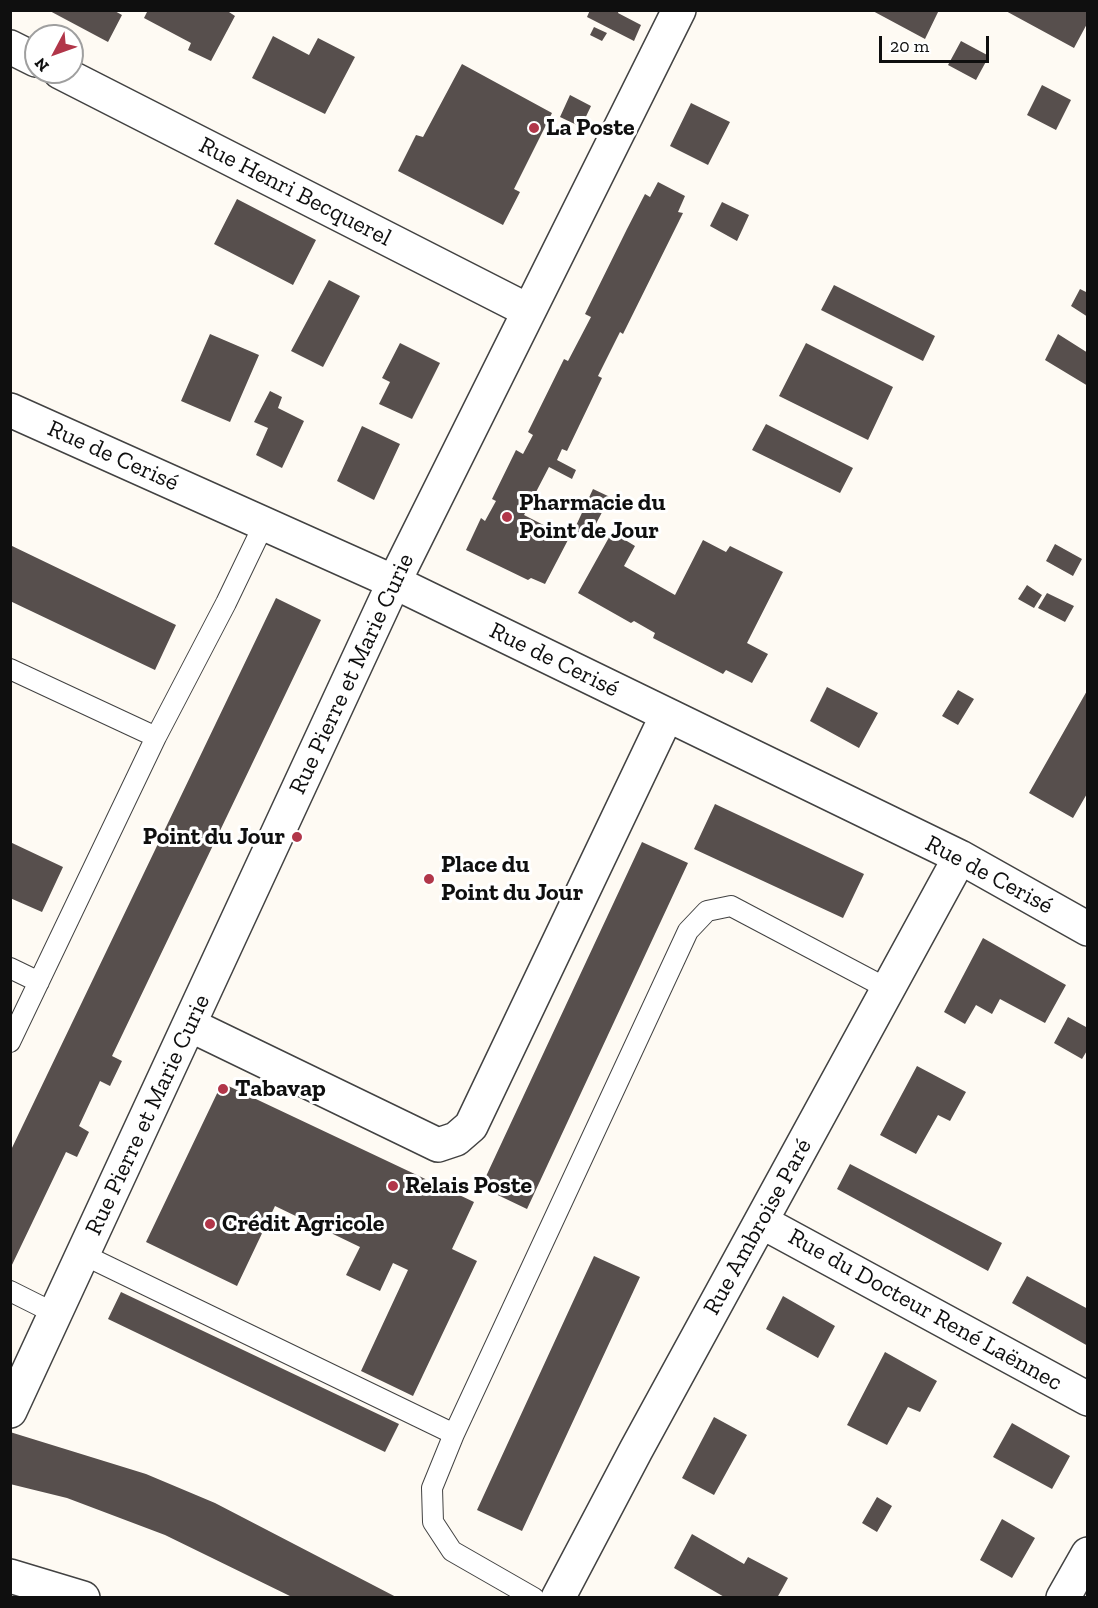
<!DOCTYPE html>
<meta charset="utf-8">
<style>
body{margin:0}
#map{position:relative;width:1098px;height:1608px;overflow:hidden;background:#fefaf3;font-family:"Zilla Slab",serif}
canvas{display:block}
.frame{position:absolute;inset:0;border:12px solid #0f0f0f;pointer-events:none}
.north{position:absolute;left:24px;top:24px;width:60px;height:60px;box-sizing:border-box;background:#fff;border:2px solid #9f9f9f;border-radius:50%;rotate:229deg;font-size:16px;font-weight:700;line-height:24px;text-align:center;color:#0f0f0f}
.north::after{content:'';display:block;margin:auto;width:21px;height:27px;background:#b13649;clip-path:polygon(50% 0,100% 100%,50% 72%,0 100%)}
.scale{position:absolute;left:879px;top:36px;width:110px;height:27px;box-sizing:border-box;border:3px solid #0f0f0f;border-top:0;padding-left:8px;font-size:18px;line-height:21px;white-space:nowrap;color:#0f0f0f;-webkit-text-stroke:4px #fff;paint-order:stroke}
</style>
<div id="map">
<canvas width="1098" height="1608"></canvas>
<div class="frame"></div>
<div class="north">N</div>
<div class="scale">20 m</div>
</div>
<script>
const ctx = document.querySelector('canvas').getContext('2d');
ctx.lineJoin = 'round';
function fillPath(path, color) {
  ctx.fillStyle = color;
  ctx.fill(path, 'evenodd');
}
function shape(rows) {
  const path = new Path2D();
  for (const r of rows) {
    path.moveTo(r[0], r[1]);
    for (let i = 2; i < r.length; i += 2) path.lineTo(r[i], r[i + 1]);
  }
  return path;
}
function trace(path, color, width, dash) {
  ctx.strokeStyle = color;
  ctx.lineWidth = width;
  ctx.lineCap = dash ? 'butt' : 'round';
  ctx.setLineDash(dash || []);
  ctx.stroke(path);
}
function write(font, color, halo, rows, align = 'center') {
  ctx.font = font + ' "Zilla Slab",serif';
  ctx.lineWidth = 6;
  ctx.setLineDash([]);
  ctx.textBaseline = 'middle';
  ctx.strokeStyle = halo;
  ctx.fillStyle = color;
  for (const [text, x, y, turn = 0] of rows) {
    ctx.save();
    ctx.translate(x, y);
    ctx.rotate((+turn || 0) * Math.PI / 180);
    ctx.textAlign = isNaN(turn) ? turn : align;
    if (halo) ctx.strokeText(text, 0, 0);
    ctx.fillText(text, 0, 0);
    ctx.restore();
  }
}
fillPath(shape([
 [48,10,113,10,122,15,108,42],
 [148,10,226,10,235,16,211,61,188,50,191,43,144,18],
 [590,10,619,10,618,13,641,25,634,41,587,17],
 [871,10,939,10,925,39],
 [1004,10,1088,10,1088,22,1074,48],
 [594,27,607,33,602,41,590,35],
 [273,36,309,55,318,38,355,57,325,114,252,78],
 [961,41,989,56,976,80,948,65],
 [462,64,552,113,514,189,520,192,503,225,398,171,416,135,423,137],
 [1042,85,1071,100,1056,130,1027,115],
 [570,95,591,106,581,127,560,117],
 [691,103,730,122,708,165,670,146],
 [658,182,685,196,678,212,683,213,623,334,620,332,598,376,602,378,567,451,562,449,557,460,576,470,572,479,549,467,524,515,569,538,545,584,531,578,528,580,466,550,481,518,485,521,496,501,492,499,516,450,523,454,533,435,528,432,564,359,568,361,591,317,585,314,627,229,645,194,650,197],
 [237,199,316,240,293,285,214,244],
 [722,202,749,215,737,241,710,226],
 [329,280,360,296,323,367,291,351],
 [834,285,935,336,923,361,821,310],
 [1080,289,1088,293,1088,317,1071,306],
 [210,334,259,355,230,422,181,401],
 [1058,334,1088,353,1088,386,1045,360],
 [400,343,440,363,412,419,379,404,390,382,382,378],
 [806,343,893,387,868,440,779,396],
 [270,391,282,397,278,408,304,421,282,468,256,455,268,428,254,422],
 [766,424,853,468,840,493,752,450],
 [362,426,400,444,374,500,337,481],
 [593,489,610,497,588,539,574,530],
 [612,532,635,546,624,566,675,595,703,540,726,552,730,546,783,572,747,643,768,654,752,683,726,670,723,674,653,638,655,633,634,621,631,623,578,593],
 [1055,544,1082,559,1073,576,1046,561],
 [10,545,176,625,155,670,10,601],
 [1027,585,1042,595,1034,608,1018,599],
 [1047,593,1074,606,1065,622,1038,608],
 [276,598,321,620,112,1056,122,1061,110,1086,100,1081,79,1126,89,1132,77,1157,66,1152,10,1269,10,1152],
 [827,687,878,713,859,748,810,721],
 [1088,689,1088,792,1073,818,1029,793],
 [958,690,974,699,958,725,942,716],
 [715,804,864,874,843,918,694,849],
 [10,842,63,867,42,912,10,898],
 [642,842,688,863,527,1209,481,1187],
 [983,938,1066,985,1045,1023,1000,999,992,1014,976,1005,965,1024,944,1012],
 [1068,1017,1086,1027,1088,1023,1088,1049,1082,1059,1054,1043],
 [917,1066,966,1092,950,1121,938,1115,916,1154,880,1135],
 [222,1083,474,1202,452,1249,477,1261,413,1396,361,1371,408,1270,393,1263,380,1291,346,1275,360,1247,275,1206,237,1286,146,1242],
 [850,1164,1002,1243,988,1271,837,1189],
 [594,1256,640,1277,522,1531,477,1510],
 [1027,1276,1088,1309,1088,1346,1012,1303],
 [121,1292,399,1424,385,1452,108,1319],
 [783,1296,835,1326,818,1358,766,1329],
 [885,1352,937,1381,920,1412,908,1407,887,1445,847,1425],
 [714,1417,747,1435,714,1495,682,1478],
 [1012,1423,1070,1456,1052,1489,993,1457],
 [10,1432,146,1474,215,1503,398,1598,294,1598,165,1535,67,1498,10,1484],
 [877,1497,892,1506,877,1532,862,1523],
 [1002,1519,1035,1538,1012,1578,980,1560],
 [692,1534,744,1564,748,1557,788,1578,777,1598,726,1598,674,1568]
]), '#574f4d');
const service = shape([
 [10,669,156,737],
 [10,968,39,982],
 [10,1042,156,737,226,603,264,524],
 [84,1255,454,1434],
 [10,1291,56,1314],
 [534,1598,452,1551,433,1522,432,1488,454,1434,688,931,707,911,731,906,888,989]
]);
const minor = shape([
 [10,47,36,60],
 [60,72,529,311],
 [10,410,394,582,960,857,1088,929],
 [190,1025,438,1145,456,1139,471,1126,667,715],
 [762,1222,1088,1399],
 [10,1411,394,582,679,10],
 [10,1576,83,1598],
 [558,1598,636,1450,960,857],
 [1063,1598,1088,1554]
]);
trace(service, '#424242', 22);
trace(minor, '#424242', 36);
trace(service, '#fff', 20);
trace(minor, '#fff', 33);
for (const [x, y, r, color] of [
 [534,128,6,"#b13649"],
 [507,517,6,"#b13649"],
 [297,837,6,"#b13649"],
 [429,879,6,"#b13649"],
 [223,1089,6,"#b13649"],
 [393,1186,6,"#b13649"],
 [210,1224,6,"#b13649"]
]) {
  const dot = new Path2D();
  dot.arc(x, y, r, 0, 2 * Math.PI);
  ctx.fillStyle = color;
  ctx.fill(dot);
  trace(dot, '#fff', 2);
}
write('bold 24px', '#0f0f0f', '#fff', [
 ["La Poste",546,128],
 ["Pharmacie du",519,503],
 ["Point de Jour",519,531],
 ["Point du Jour",285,837,"right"],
 ["Place du",441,865],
 ["Point du Jour",441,893],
 ["Tabavap",235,1089],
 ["Relais Poste",405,1186],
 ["Crédit Agricole",222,1224]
], 'left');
write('24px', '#0f0f0f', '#fff', [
 ["Rue Henri Becquerel",295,192,27],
 ["Rue de Cerisé",113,456,24],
 ["Rue de Cerisé",554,660,26],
 ["Rue Pierre et Marie Curie",352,674,-65],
 ["Rue de Cerisé",989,875,28],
 ["Rue Pierre et Marie Curie",148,1115,-65],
 ["Rue Ambroise Paré",758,1227,-61],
 ["Rue du Docteur René Laënnec",925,1310,29]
]);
</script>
